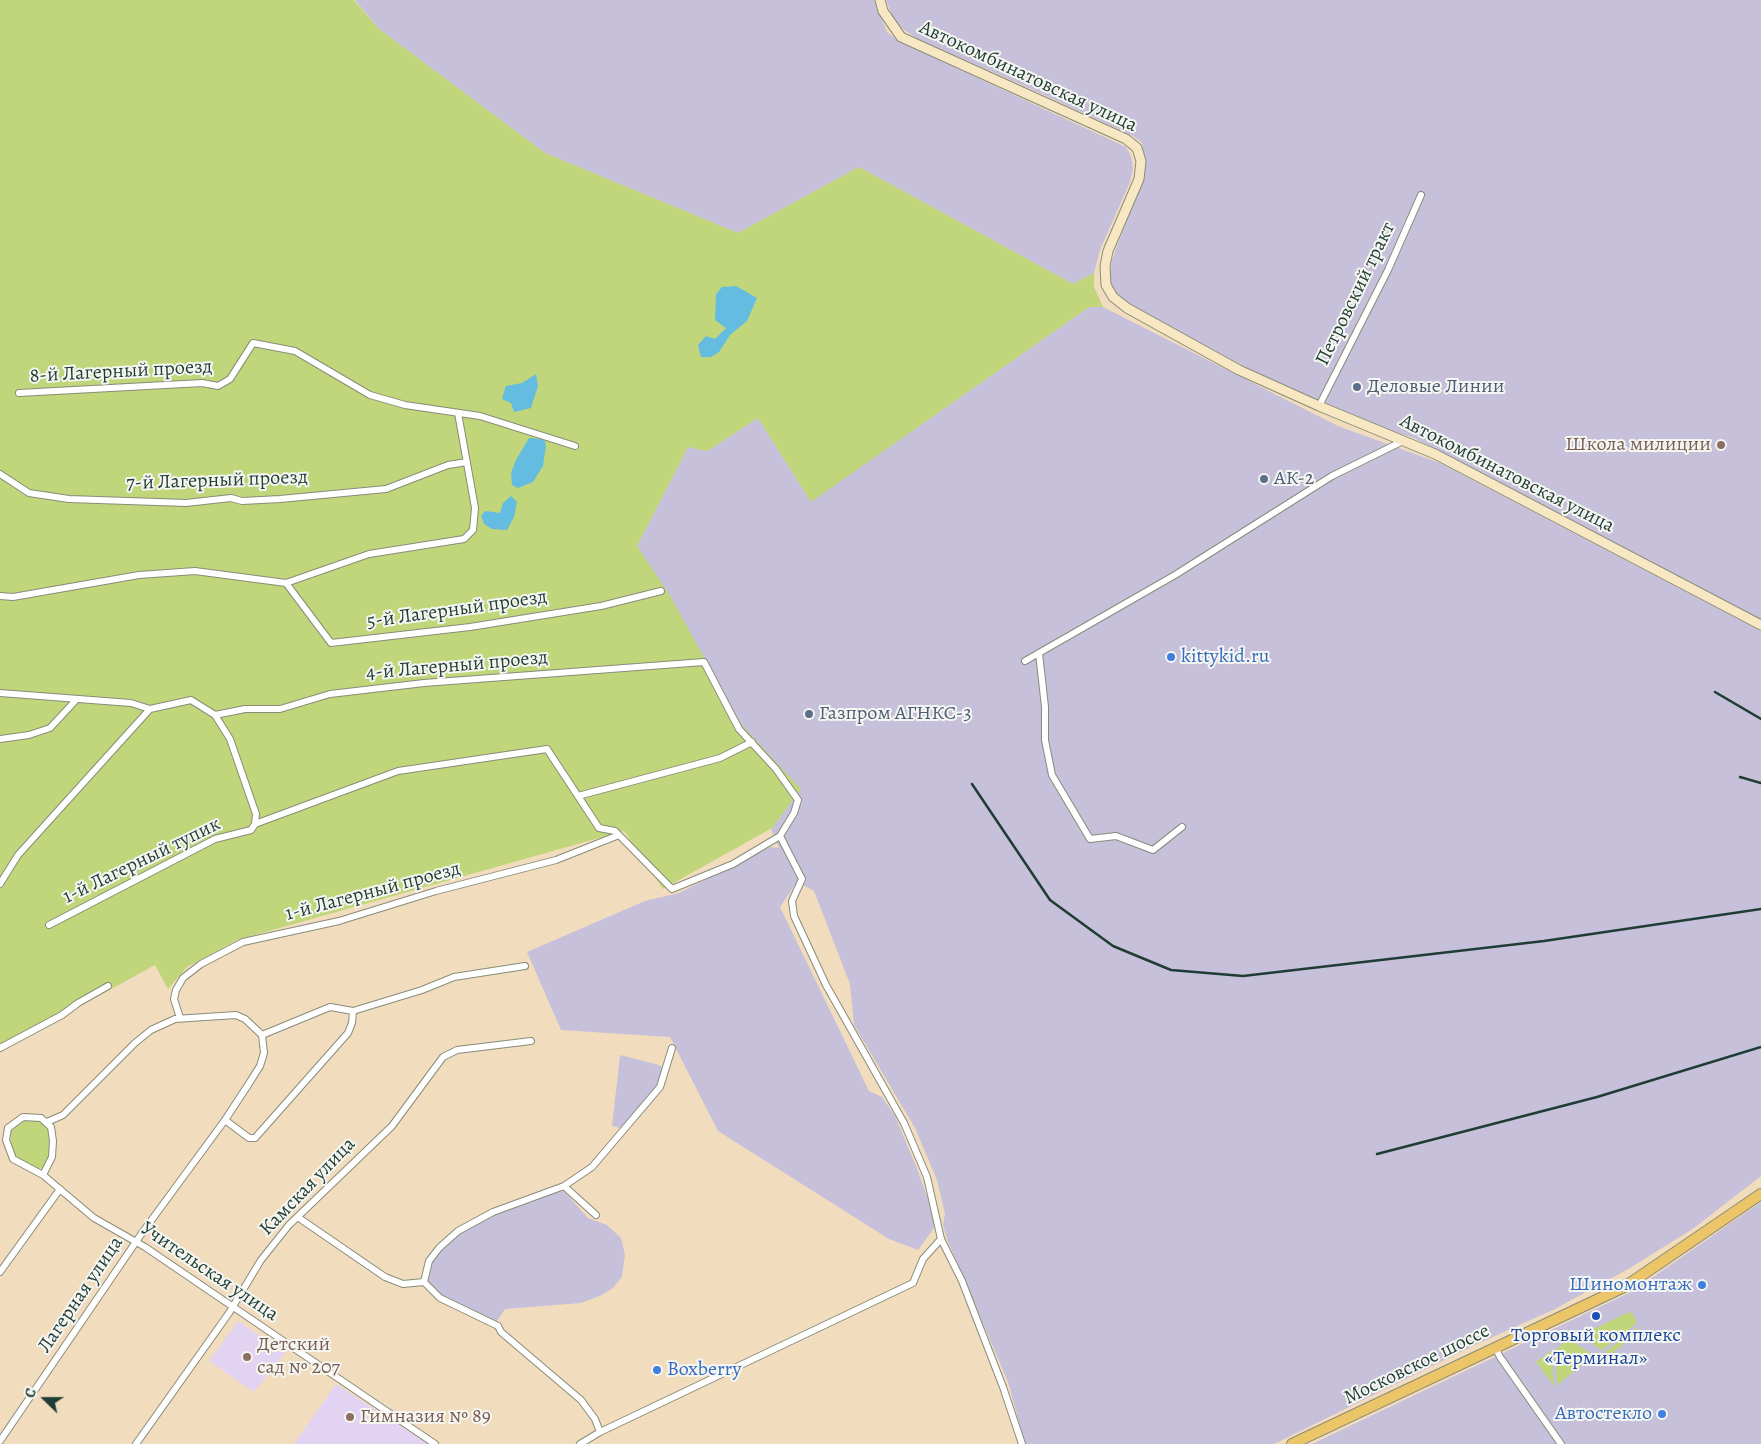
<!DOCTYPE html>
<meta charset="utf-8">
<style>
body{margin:0}
#map{position:relative;width:1761px;height:1444px;overflow:hidden;background:#f2dcbe;font-family:Alegreya,serif}
canvas{display:block}
.north{position:absolute;left:20px;top:1374px;width:50px;height:50px;-webkit-text-stroke:4px #f6f6f2;paint-order:stroke;rotate:292deg;font-size:14px;font-weight:700;line-height:20px;text-align:center;color:#1f3d34}
.north::after{content:'';display:block;margin:auto;width:18px;height:22px;background:#1f3d34;clip-path:polygon(50% 0,100% 100%,50% 72%,0 100%)}
</style>
<div id="map">
<canvas width="1761" height="1444"></canvas>
<div class="north">С</div>
</div>
<script>
const ctx = document.querySelector('canvas').getContext('2d');
ctx.lineJoin = 'round';
function fillPath(path, color) {
  ctx.fillStyle = color;
  ctx.fill(path, 'evenodd');
}
function shape(rows) {
  const path = new Path2D();
  for (const r of rows) {
    path.moveTo(r[0], r[1]);
    for (let i = 2; i < r.length; i += 2) path.lineTo(r[i], r[i + 1]);
  }
  return path;
}
function trace(path, color, width, dash) {
  ctx.strokeStyle = color;
  ctx.lineWidth = width;
  ctx.lineCap = dash ? 'butt' : 'round';
  ctx.setLineDash(dash || []);
  ctx.stroke(path);
}
function write(font, color, halo, rows, align = 'center') {
  ctx.font = font + ' Alegreya,serif';
  ctx.lineWidth = 4;
  ctx.setLineDash([]);
  ctx.textBaseline = 'middle';
  ctx.strokeStyle = halo;
  ctx.fillStyle = color;
  for (const [text, x, y, turn = 0] of rows) {
    ctx.save();
    ctx.translate(x, y);
    ctx.rotate((+turn || 0) * Math.PI / 180);
    ctx.textAlign = isNaN(turn) ? turn : align;
    if (halo) ctx.strokeText(text, 0, 0);
    ctx.fillText(text, 0, 0);
    ctx.restore();
  }
}
fillPath(shape([
 [238,1321,285,1353,254,1392,209,1361],
 [336,1384,428,1444,294,1444]
]), '#e3d3f2');
fillPath(shape([
 [355,0,874,0,887,32,900,42,1126,147,1131,156,1133,169,1130,182,1100,250,1094,273,1073,284,859,167,738,233,545,153,379,29],
 [886,0,1761,0,1761,620,1414,438,1340,416,1260,375,1140,310,1117,295,1109,280,1112,260,1142,179,1145,167,1142,143,1133,136,1033,90,918,39,903,29,893,18],
 [1089,307,1103,307,1338,426,1440,463,1761,631,1761,1176,1694,1228,1630,1268,1555,1309,1475,1345,1274,1444,1025,1444,1008,1382,947,1239,943,1225,945,1214,937,1180,915,1128,854,1025,850,984,814,891,797,882,780,907,869,1091,882,1097,895,1116,916,1166,937,1224,918,1250,889,1239,718,1131,670,1037,561,1030,527,952,645,901,679,893,770,847,779,848,769,825,737,722,637,546,688,447,707,451,758,418,811,501],
 [620,1055,659,1065,665,1069,658,1086,620,1128,612,1126],
 [564,1191,588,1218,607,1225,621,1238,625,1255,622,1277,613,1288,602,1295,581,1303,505,1309,497,1321,493,1321,442,1297,426,1281,432,1261,459,1232,495,1215,548,1193],
 [1761,1202,1761,1444,1312,1444,1633,1291]
]), '#c6c0da');
fillPath(shape([
 [0,0,354,0,379,29,545,153,738,233,859,167,1073,284,1094,273,1094,287,1103,307,1089,307,811,502,758,418,707,451,688,447,637,546,669,594,741,724,801,789,772,828,663,889,624,831,237,940,187,967,168,989,155,965,0,1050],
 [25,1119,40,1121,48,1130,50,1151,48,1160,42,1168,38,1169,22,1161,15,1156,11,1148,11,1132,17,1124],
 [1629,1312,1634,1315,1637,1323,1602,1350,1586,1340,1584,1336,1586,1333],
 [1639,1326,1637,1334,1612,1353,1605,1352],
 [1565,1342,1575,1343,1594,1356,1557,1385,1555,1350],
 [1551,1351,1554,1386,1536,1362]
]), '#c1d67a');
fillPath(shape([
 [736,286,757,298,747,321,730,335,719,352,711,357,701,357,698,345,706,336,715,339,726,328,715,320,716,294,722,287],
 [536,374,538,386,531,408,514,412,511,403,502,399,506,386,522,383],
 [529,438,544,439,546,446,543,466,533,482,518,488,512,485,511,473,516,460],
 [511,496,517,502,514,517,507,530,492,529,484,524,481,516,485,511,500,513,503,503]
]), '#64bce1');
const street = shape([
 [19,393,202,383,218,386,230,379,253,343,295,351,370,395,405,405,480,416,575,446],
 [1319,406,1388,270,1421,195],
 [0,474,29,493,69,499,186,503,231,498,242,501,280,499,386,489,448,465,467,462],
 [286,583,331,643,470,627,601,606,661,591],
 [0,596,13,597,139,575,195,571,286,583,369,554,464,539,473,530,475,508,458,413],
 [1039,653,1045,707,1045,740,1052,775,1090,839,1116,836,1153,850,1182,827],
 [1025,661,1175,575,1332,476,1403,441],
 [0,693,131,703,150,709],
 [0,739,29,735,50,728,76,700],
 [578,796,720,758,752,742],
 [780,836,802,879,792,901,794,916,826,985,904,1123,927,1177,941,1239,962,1281,1003,1387,1022,1444],
 [0,884,18,855,150,709,191,700,215,715,230,739,256,814,255,824,398,771,547,749,599,828,615,831,672,889,733,864,780,836,794,813,798,800,776,769,739,729,704,662,424,683,330,694,280,709,245,709,215,715],
 [49,925,215,839,251,830,255,824],
 [180,1018,174,999,176,990,183,978,201,964,243,942,339,921,436,891,556,860,619,835],
 [262,1035,330,1007,353,1011,422,990,454,977,525,966],
 [0,1048,62,1015,78,1003,108,986],
 [225,1120,249,1138,255,1138,348,1033,352,1023,353,1011],
 [43,1175,52,1157,53,1141,51,1127,41,1118,23,1117,8,1128,6,1140,13,1159,43,1175,94,1218,145,1247,435,1444],
 [564,1186,596,1215],
 [299,1218,385,1277,403,1284,424,1282,440,1298,498,1326,501,1332,581,1400,595,1419,600,1432],
 [0,1272,60,1189],
 [424,1282,429,1261,439,1248,458,1231,493,1212,564,1186,592,1167,660,1087,672,1048],
 [1495,1347,1500,1357,1561,1444],
 [0,1441,142,1233,225,1120,248,1085,260,1066,264,1053,262,1035,245,1019,236,1015,175,1019,151,1030,135,1043,63,1115,47,1122],
 [136,1444,229,1313,261,1260,289,1225,392,1126,443,1057,457,1050,531,1041],
 [580,1444,600,1432,913,1283,923,1259,941,1239]
]);
const secondary = shape([
 [880,0,883,11,901,37,1126,139,1137,148,1141,161,1139,179,1108,251,1105,266,1106,285,1113,297,1127,308,1239,370,1319,406,1435,454,1761,625]
]);
const primary = shape([
 [1292,1444,1626,1286,1761,1194]
]);
trace(street, '#888c79', 8);
trace(secondary, '#888c79', 11);
trace(primary, '#888c79', 12);
trace(street, '#fff', 6);
trace(secondary, '#f7e8c3', 9);
trace(primary, '#ecc569', 10);
trace(shape([
 [1715,692,1761,719],
 [1740,777,1761,783],
 [972,784,1050,900,1113,946,1171,970,1243,976,1544,941,1761,909],
 [1377,1154,1597,1097,1761,1047]
]), '#1f3d34', 2.5);
for (const [x, y, r, color] of [
 [1357,387,5,"#5c6f8a"],
 [1721,445,5,"#8d6e63"],
 [1264,479,5,"#5c6f8a"],
 [1171,657,5,"#3f7fe0"],
 [809,714,5,"#5c6f8a"],
 [1702,1285,5,"#3f7fe0"],
 [1596,1316,5,"#1a4fb4"],
 [247,1357,5,"#8d6e63"],
 [657,1370,5,"#3f7fe0"],
 [1662,1414,5,"#3f7fe0"],
 [350,1417,5,"#8d6e63"]
]) {
  const dot = new Path2D();
  dot.arc(x, y, r, 0, 2 * Math.PI);
  ctx.fillStyle = color;
  ctx.fill(dot);
  trace(dot, '#f6f6f2', 2);
}
write('20px', '#1f3d34', '#f6f6f2', [
 ["Автокомбинатовская улица",1028,77,25],
 ["Петровский тракт",1356,294,-64],
 ["8-й Лагерный проезд",121,372,-3],
 ["Автокомбинатовская улица",1507,474,27],
 ["7-й Лагерный проезд",217,481,-2],
 ["5-й Лагерный проезд",457,610,-8],
 ["4-й Лагерный проезд",457,666,-5],
 ["1-й Лагерный тупик",142,861,-26],
 ["1-й Лагерный проезд",373,892,-15],
 ["Камская улица",308,1187,-46],
 ["Учительская улица",209,1272,34],
 ["Лагерная улица",81,1295,-56],
 ["Московское шоссе",1417,1365,-26]
]);
write('20px', '#4e5e75', '#f6f6f2', [
 ["Деловые Линии",1367,387],
 ["АК-2",1274,479],
 ["Газпром АГНКС-3",819,714]
], 'left');
write('20px', '#785e54', '#f6f6f2', [
 ["Школа милиции",1711,445,"right"],
 ["Детский",257,1345],
 ["сад № 207",257,1368],
 ["Гимназия № 89",360,1417]
], 'left');
write('20px', '#366cbe', '#f6f6f2', [
 ["kittykid.ru",1181,657],
 ["Шиномонтаж",1692,1285,"right"],
 ["Boxberry",667,1370],
 ["Автостекло",1652,1414,"right"]
], 'left');
write('20px', '#164399', '#f6f6f2', [
 ["Торговый комплекс",1596,1336],
 ["«Терминал»",1596,1359]
]);
</script>
